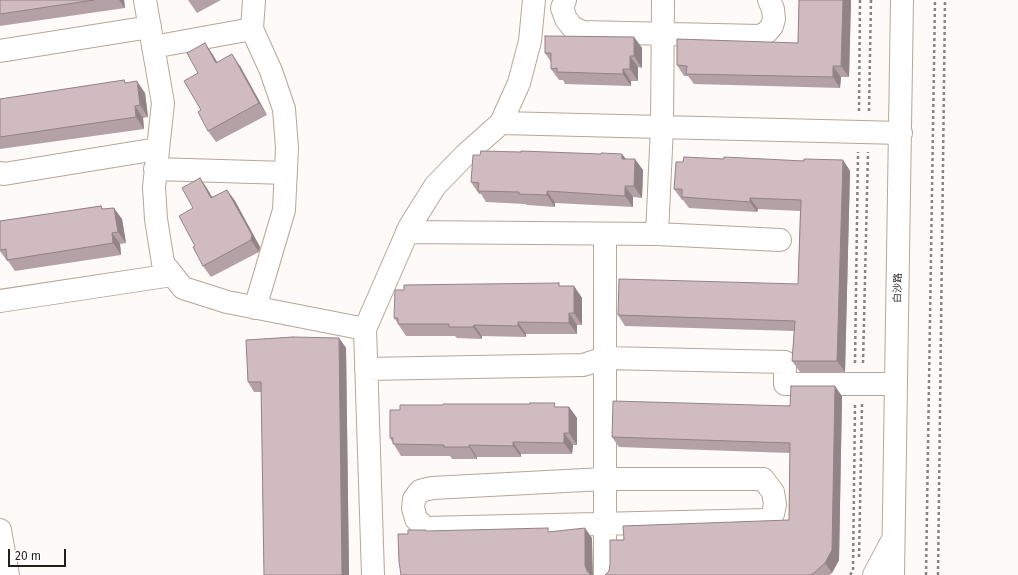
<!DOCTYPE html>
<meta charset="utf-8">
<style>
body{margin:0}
#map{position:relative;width:1018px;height:575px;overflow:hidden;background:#fdfaf7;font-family:"Fira Sans",sans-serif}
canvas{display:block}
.scale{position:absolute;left:8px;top:549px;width:58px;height:18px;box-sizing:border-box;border:2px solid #251f1a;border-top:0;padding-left:5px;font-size:12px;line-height:14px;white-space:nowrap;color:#251f1a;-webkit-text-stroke:3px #fff;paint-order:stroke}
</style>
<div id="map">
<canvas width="1018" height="575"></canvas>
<div class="scale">20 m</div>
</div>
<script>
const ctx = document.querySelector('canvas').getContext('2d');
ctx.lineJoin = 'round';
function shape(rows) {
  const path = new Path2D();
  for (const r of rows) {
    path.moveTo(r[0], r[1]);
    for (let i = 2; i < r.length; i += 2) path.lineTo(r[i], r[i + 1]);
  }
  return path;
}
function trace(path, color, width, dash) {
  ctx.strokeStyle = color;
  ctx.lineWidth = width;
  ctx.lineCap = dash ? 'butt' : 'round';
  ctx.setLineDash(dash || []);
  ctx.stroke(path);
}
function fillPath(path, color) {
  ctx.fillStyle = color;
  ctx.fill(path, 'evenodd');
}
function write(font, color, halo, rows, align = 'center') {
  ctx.font = font + ' "Fira Sans","Noto Sans SC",sans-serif';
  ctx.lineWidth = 4;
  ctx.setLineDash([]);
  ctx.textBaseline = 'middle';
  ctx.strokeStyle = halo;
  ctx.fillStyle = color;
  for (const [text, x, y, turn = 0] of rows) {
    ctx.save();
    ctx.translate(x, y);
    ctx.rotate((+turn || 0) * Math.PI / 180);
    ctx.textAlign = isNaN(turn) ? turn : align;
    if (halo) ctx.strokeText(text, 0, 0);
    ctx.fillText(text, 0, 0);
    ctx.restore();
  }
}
const minor = shape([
 [145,0,163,103,154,187,156,219,163,263,183,288,227,302,365,329],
 [254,0,252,29,271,71,284,109,287,148,284,210,255,308],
 [565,0,562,8,566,19,573,28,583,32,760,36,767,32,772,26,774,19,773,9,769,0],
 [153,47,252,29],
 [0,51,150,27],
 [501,123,901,133],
 [155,169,286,173],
 [0,173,4,174,157,149],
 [407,232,657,234,780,240],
 [605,234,605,575],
 [657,234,662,127,663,0],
 [0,301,172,275],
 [366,369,583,365,605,358,785,362,785,384,896,384],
 [604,479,763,479,773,492,775,504,773,514,767,520,425,528,416,519,413,508,414,499,420,491,432,488,604,479],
 [0,530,8,575],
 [373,575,365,329,410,226,435,186,465,155,501,123,519,83,530,41,534,0],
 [874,575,892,541],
 [893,575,902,0]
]);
trace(minor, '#b5a79a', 24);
trace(shape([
 [859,111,860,0],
 [869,111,871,0],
 [855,363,858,152],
 [863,363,868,152],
 [859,557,862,404],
 [850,575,853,571,855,404],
 [926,575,935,0],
 [938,575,945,0]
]), '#888480', 2.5, [3, 3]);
trace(minor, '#fff', 22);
fillPath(shape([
 [0,0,124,0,125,8,0,26],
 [188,0,221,0,197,13],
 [799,0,851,0,849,77,841,77,840,88,694,84,688,76,684,76,677,65,798,43],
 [634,37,642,48,642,68,638,67,638,81,631,81,631,86,565,84,563,80,559,80,551,69,551,62,545,53],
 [205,43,213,55,217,62,240,66,267,115,216,142,208,131,201,110,198,73],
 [124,80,126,83,145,93,148,117,143,118,144,129,0,149,0,99],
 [521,152,601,154,622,154,626,159,643,170,642,198,633,197,633,207,555,203,555,207,527,205,525,204,486,202,481,194,479,194,471,182,480,155],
 [843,160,850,171,845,372,800,372,792,361,794,331,625,326,618,315,798,284,800,211,758,209,757,212,689,208,683,200,682,200,674,189,683,162,804,161],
 [200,178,208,190,212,197,227,190,235,201,260,247,259,252,211,277,203,266,195,246],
 [101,206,103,209,122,219,126,243,120,244,121,255,15,271,8,261,7,261,0,251,0,221],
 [561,286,574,286,582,298,582,325,577,325,577,334,526,334,526,337,482,336,482,339,457,338,455,336,406,336,398,324,398,323,394,318],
 [339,338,346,348,349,575,264,575,261,392,254,392,248,382],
 [842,396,839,560,832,573,830,575,605,575,609,571,624,540,789,520,790,453,619,447,612,437],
 [443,405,569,407,577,418,577,445,573,445,572,454,521,454,521,457,477,457,477,459,452,459,450,456,401,456,390,438,400,410]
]), '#b3a1a6');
fillPath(shape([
 [119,0,124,0,125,8],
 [843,0,851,0,849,77,841,66],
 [634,37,642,48,642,68,634,56],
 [205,43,213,55,224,74,216,63],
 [232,54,240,66,267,115,259,103],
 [630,56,638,67,638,81,630,69],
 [833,66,841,77,840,88,833,77],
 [623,69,631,81,631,86,623,74],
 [137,81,145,93,148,117,140,105],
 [135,106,143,118,144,129,136,117],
 [622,154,630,165,622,159],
 [635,159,643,170,642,198,634,186],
 [843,160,850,171,845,372,837,361],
 [200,178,208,190,219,209,211,198],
 [625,186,633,197,633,207,625,196],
 [227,190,235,201,260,247,259,252,251,240],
 [547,191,555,203,555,207,547,195],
 [750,198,758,209,757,212,750,202],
 [114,208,122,219,126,243,118,232],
 [112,233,120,244,121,255,113,243],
 [574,286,582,298,582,325,574,313],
 [569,313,577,325,577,334,569,323],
 [518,322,526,334,526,337,518,326],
 [474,325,482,336,482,339,473,327],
 [339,338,346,348,349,575,342,575],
 [835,386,842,396,839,560,832,573,825,563],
 [569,407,577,418,577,445,569,433],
 [564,433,573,445,572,454,564,443],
 [513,442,521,454,521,457,513,446],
 [469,445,477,457,477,459,469,447],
 [585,528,592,538,593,575,590,575,587,571,585,565]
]), '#928387');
const building = shape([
 [0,0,94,0,0,14,0,0],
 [799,0,843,0,841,66,833,66,833,77,686,74,687,66,677,65,677,39,798,43,799,0],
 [545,36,634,37,634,56,630,56,630,69,623,69,623,74,557,72,557,68,551,69,551,53,545,53,545,36],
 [205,43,216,63,232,54,259,103,208,131,198,112,201,110,184,81,198,73,187,53,205,43],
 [124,80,125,83,137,81,140,105,135,106,136,117,0,137,0,99,124,80],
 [481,151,521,152,521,151,601,154,601,153,622,154,622,159,635,159,634,186,625,186,625,196,547,191,547,195,519,194,519,192,478,191,479,183,471,182,473,155,480,155,481,151],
 [684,157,724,159,724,157,804,161,804,159,843,160,837,361,792,361,795,321,618,315,619,279,798,284,801,200,750,198,750,202,682,197,682,189,674,189,676,162,683,162,684,157],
 [200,178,211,198,227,190,252,235,251,240,203,266,193,247,195,246,179,216,193,208,182,188,200,178],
 [101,206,102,209,114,208,118,232,112,233,113,243,7,260,6,249,0,250,0,221,101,206],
 [559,283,559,286,574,286,574,313,569,313,569,323,518,322,518,326,474,325,473,327,449,327,449,324,398,324,398,318,394,318,395,290,404,290,404,285,559,283],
 [293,337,339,338,342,575,264,575,261,382,248,382,246,340,293,337],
 [791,386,835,386,832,550,825,563,814,573,811,575,605,575,609,571,610,565,610,540,624,540,623,526,789,520,790,443,612,437,613,401,790,406,791,386],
 [530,403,555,403,554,407,569,407,569,433,564,433,564,443,513,442,513,446,469,445,469,447,444,447,444,445,393,444,393,438,390,438,390,410,400,410,400,405,443,405,443,404,530,404,530,403],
 [548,528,548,532,585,528,585,565,587,571,591,575,401,575,399,562,398,534,408,534,408,530,426,530,426,531,548,528]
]);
fillPath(building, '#d0bbc1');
trace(building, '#928387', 1);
write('10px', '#251f1a', '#fff', [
 ["白沙路",898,288,-89]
]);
</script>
